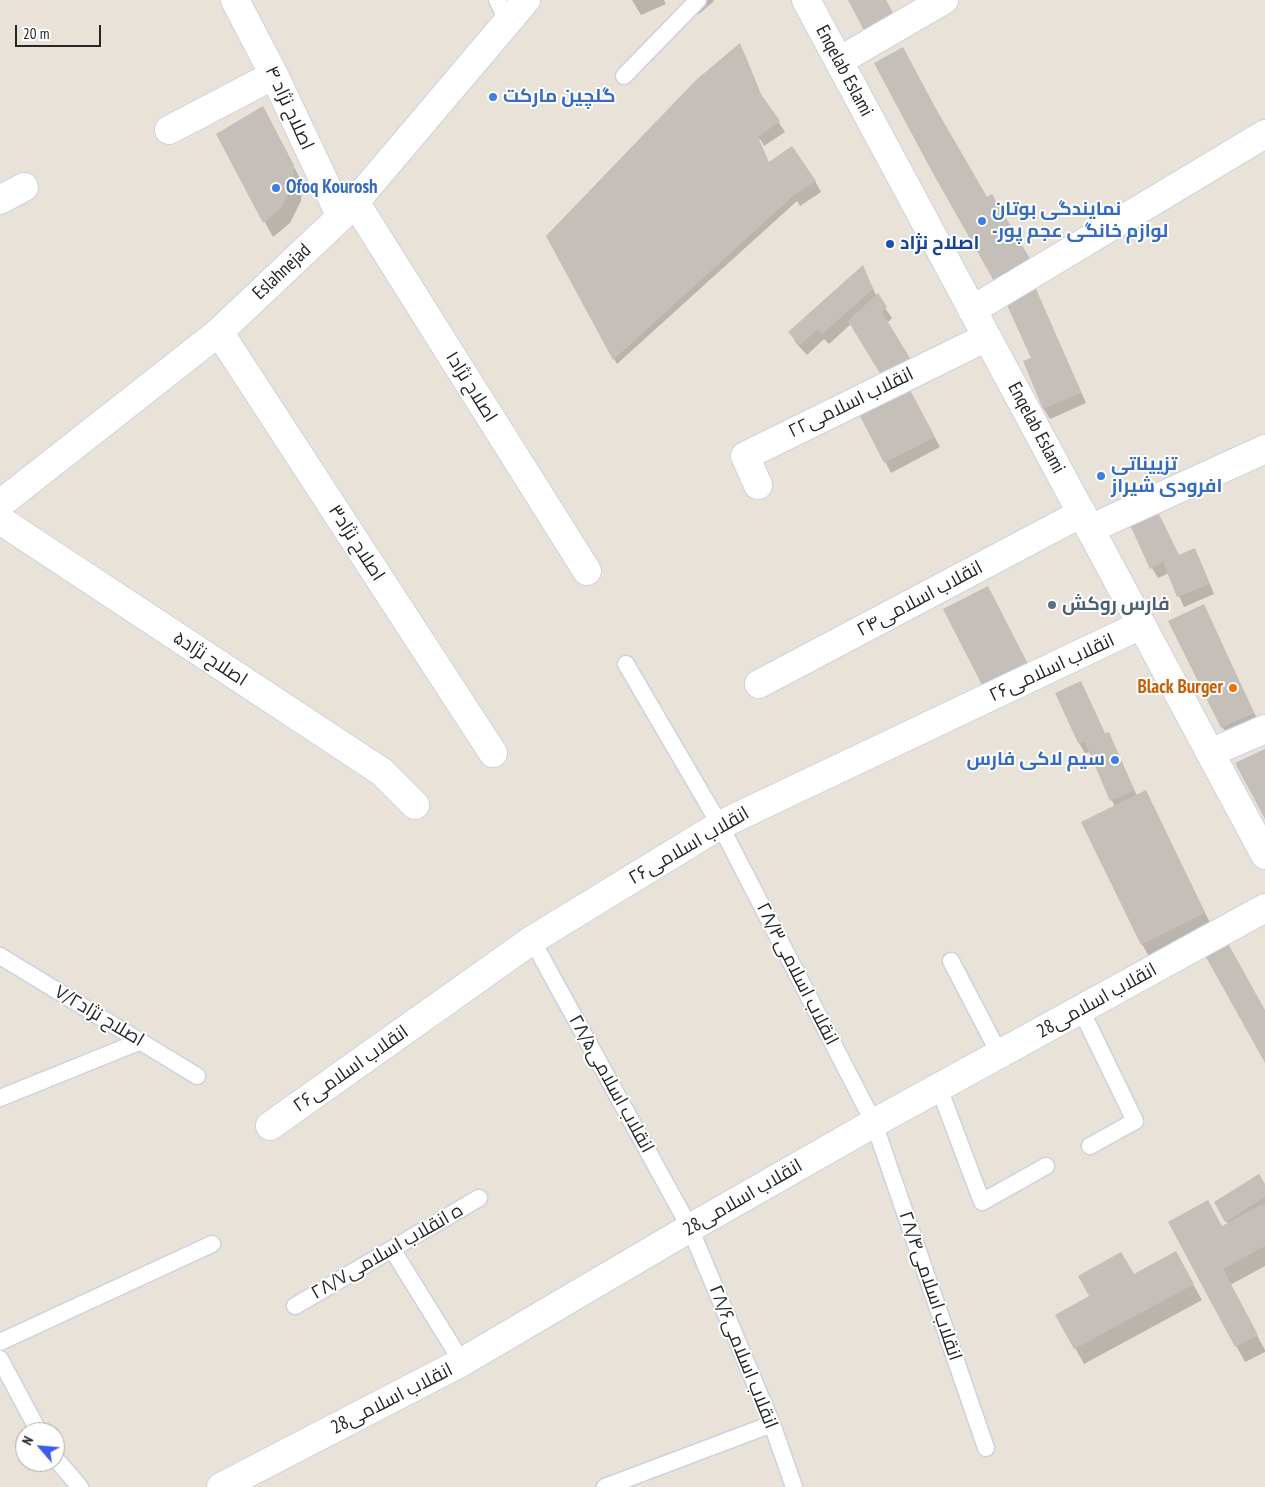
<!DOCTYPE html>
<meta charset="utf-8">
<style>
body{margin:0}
#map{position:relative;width:1265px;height:1487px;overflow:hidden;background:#e9e2d8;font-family:"PT Sans Narrow",sans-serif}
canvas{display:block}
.north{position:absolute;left:15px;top:1422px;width:50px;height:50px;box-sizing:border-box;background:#fff;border:1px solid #a8a8a8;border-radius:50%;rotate:297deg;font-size:14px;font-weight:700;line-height:20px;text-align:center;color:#262626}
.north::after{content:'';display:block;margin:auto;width:18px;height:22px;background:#405bee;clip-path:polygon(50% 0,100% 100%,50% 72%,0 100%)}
.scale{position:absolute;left:15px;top:25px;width:86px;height:22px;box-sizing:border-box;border:2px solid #262626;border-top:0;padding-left:6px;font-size:15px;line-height:18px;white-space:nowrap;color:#262626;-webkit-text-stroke:4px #fff;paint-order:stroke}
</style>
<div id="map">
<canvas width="1265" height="1487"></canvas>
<div class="north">N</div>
<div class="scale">20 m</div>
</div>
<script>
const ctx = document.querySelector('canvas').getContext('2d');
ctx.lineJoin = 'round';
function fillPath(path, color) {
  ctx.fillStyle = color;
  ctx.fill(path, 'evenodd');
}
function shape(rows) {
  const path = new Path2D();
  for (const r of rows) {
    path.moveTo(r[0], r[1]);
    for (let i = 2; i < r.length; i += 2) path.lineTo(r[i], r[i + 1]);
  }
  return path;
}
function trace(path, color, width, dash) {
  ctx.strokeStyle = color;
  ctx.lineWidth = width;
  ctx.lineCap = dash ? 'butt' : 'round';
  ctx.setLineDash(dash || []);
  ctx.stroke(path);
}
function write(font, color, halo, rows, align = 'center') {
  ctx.font = font + ' "PT Sans Narrow",Cairo,sans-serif';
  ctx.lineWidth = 4;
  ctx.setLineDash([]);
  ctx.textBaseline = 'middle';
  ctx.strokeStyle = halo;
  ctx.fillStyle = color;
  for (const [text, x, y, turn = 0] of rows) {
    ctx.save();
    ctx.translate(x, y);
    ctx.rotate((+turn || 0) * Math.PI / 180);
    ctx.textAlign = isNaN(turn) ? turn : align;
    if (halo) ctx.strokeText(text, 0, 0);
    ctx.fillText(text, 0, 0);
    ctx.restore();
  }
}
fillPath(shape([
 [632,0,664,0,666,4,641,15],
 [691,0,713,0,714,1,699,14],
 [739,45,745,55,762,97,785,132,764,146,760,139,758,140,769,163,815,181,821,192,800,206,797,201,617,364,548,236],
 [271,124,302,182,301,201,290,223,273,237,217,135],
 [863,267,876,295,892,318,887,323,851,324,829,344,824,339,807,355,796,343,790,332],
 [1041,301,1086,403,1050,419,1044,409,1032,358],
 [915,400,940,447,891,473,861,415],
 [1158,514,1179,556,1195,550,1200,560,1214,594,1184,607,1169,573,1158,578,1152,568],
 [1204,606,1259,723,1228,738,1170,622],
 [1109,733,1137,796,1154,808,1213,929,1151,960,1142,944,1115,807,1091,752,1085,753,1079,743],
 [1265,1186,1265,1266,1230,1285,1265,1350,1265,1352,1245,1362,1170,1222,1222,1227,1228,1224,1215,1203],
 [1184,1268,1202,1300,1084,1364,1057,1315,1133,1276]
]), '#0003');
fillPath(shape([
 [848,0,886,0,895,16,866,34],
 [740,43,758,90,780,121,758,137,769,162,792,146,816,181,793,196,613,360,546,236,696,80],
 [903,47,935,107,987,197,992,194,1032,262,995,283,930,168,874,63],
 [263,106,294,165,293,185,281,208,263,223,216,134],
 [863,265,873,289,822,334,818,329,800,345,788,332],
 [1036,289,1081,393,1043,409,1023,361,1031,358,1006,303],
 [878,293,887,307,882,312,911,360,881,375,848,321],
 [909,388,935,437,884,463,859,414],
 [1158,512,1179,555,1195,548,1209,584,1177,597,1163,562,1150,569,1130,525],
 [988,586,1029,666,984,689,943,609],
 [1204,604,1254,713,1221,728,1168,621],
 [1081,681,1105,733,1109,732,1134,791,1110,801,1085,742,1078,743,1055,693],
 [1265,749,1265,819,1235,763],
 [1146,790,1205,913,1141,945,1081,822],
 [1225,938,1265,1010,1265,1063,1202,950],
 [1259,1174,1265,1184,1265,1197,1225,1222,1214,1202],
 [1208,1200,1222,1226,1265,1203,1265,1246,1223,1269,1258,1335,1235,1347,1168,1222],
 [1176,1251,1194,1284,1074,1349,1055,1315,1089,1296,1078,1276,1121,1252,1134,1274]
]), '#c4bfb8');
const service = shape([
 [497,0,508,22],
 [624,76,698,0],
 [626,664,720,825,874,1123,986,1448],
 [532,940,690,1228,772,1424,794,1487],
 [0,956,197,1076],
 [951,961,1000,1055],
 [1081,1010,1135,1121,1090,1146],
 [939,1088,982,1202,1046,1166],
 [0,1098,141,1041],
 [392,1249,462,1362],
 [295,1306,479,1198],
 [0,1342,212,1244],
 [0,1359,39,1432],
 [55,1458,80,1487],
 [605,1487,772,1424]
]);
const minor = shape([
 [235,0,274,75,341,217],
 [839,61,944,0],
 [169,130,274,75],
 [0,200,24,187],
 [355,202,587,571],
 [972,310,1265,134],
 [219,332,493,753],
 [758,485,745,456,987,337],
 [0,520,382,772,415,805],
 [1090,529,1265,449],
 [759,684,1082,513],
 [1210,753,1265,729],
 [270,1126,532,940,720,825,1141,625],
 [221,1487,462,1362,690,1228,874,1123,1265,908]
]);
const secondary = shape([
 [806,0,1265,855],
 [0,504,219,332,330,227,355,202,526,0]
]);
trace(service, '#ced1df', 19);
trace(minor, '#ced1df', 30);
trace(secondary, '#ced1df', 30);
trace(service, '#fff', 16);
trace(minor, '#fff', 28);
trace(secondary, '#fff', 28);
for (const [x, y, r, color] of [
 [493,97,5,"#3f7fe0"],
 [276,188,5,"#3f7fe0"],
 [982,221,5,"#3f7fe0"],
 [890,244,5,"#1a4fb4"],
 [1101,476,5,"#3f7fe0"],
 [1052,605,5,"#5c6f8a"],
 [1233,688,5,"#e8710a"],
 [1115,760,5,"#3f7fe0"]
]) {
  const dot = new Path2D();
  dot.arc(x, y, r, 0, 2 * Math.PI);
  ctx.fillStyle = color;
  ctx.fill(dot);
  trace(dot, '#fff', 2);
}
write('19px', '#262626', '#fff', [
 ["Enqelab Eslami",844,71,62],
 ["۴ اصلاح نژاد",289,108,65],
 ["Eslahnejad",282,272,-43],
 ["اصلاح نژاد۱",471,387,58],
 ["انقلاب اسلامی۲۲",851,403,-26],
 ["Enqelab Eslami",1036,428,62],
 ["اصلاح نژاد۳",356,543,57],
 ["انقلاب اسلامی۲۴",920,599,-28],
 ["اصلاح نژاد۵",210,659,33],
 ["انقلاب اسلامی۲۶",1052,668,-25],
 ["انقلاب اسلامی۲۶",689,846,-30],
 ["انقلاب اسلامی۲۸/۳",797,974,63],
 ["28انقلاب اسلامی",1097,1001,-29],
 ["اصلاح نژاد۷/۲",99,1016,31],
 ["انقلاب اسلامی۲۶",351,1069,-35],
 ["انقلاب اسلامی۲۸/۵",611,1084,61],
 ["28انقلاب اسلامی",743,1198,-30],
 ["ه انقلاب اسلامی۲۸/۷",387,1252,-30],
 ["انقلاب اسلامی۲۸/۴",930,1286,71],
 ["انقلاب اسلامی۲۸/۶",743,1357,68],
 ["28انقلاب اسلامی",392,1399,-27]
]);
write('bold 19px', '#366cbe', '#fff', [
 ["گلچین مارکت",503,97],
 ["Ofoq Kourosh",286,188],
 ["نمایندگی بوتان",992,210],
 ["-لوازم خانگی عجم پور",992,232],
 ["تزییناتی",1111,465],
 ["افرودی شیراز",1111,487],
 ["سیم لاکی فارس",1105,760,"right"]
], 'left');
write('bold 19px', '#164399', '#fff', [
 ["اصلاح نژاد",900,244]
], 'left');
write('bold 19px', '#4e5e75', '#fff', [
 ["فارس روکش",1062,605]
], 'left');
write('bold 19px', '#c56008', '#fff', [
 ["Black Burger",1223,688]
], 'right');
</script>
